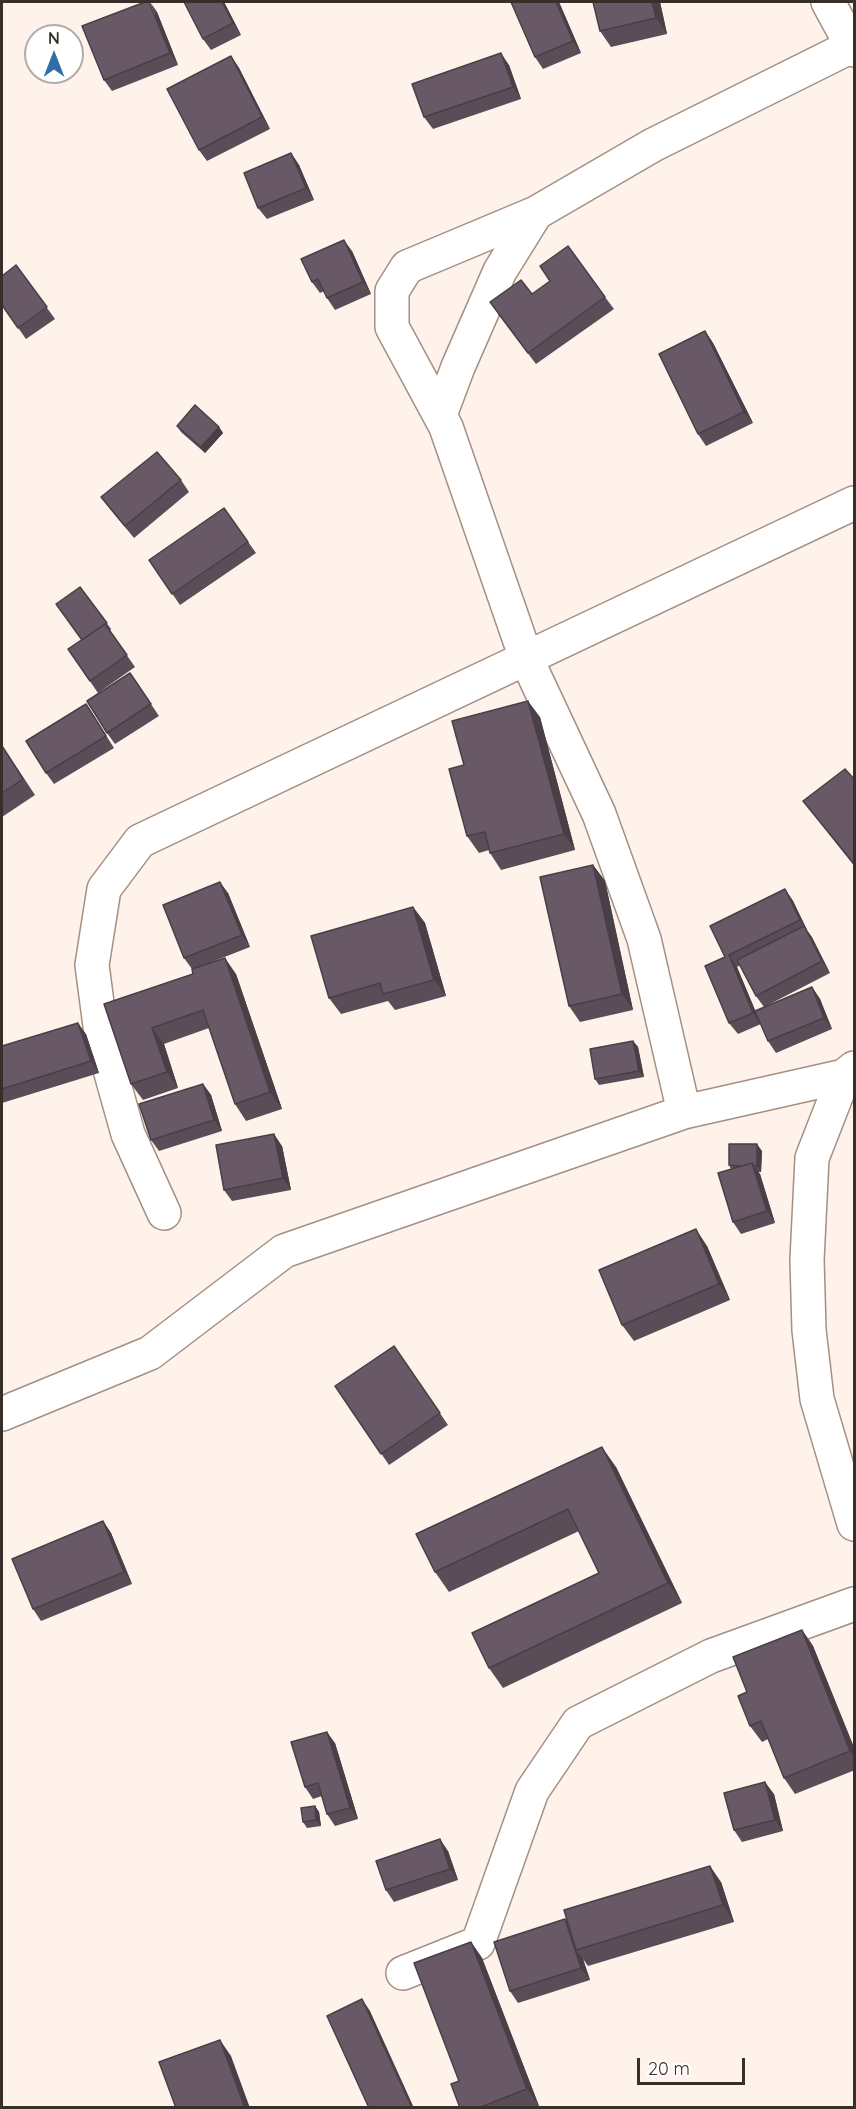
<!DOCTYPE html>
<style>
body{margin:0}
#map{position:relative;width:856px;height:2109px;overflow:hidden;background:#fff2ea;font-family:Quicksand,sans-serif}
canvas{display:block}
.frame{position:absolute;inset:0;border:3px solid #37302a;pointer-events:none}
.north{position:absolute;left:24px;top:24px;width:60px;height:60px;box-sizing:border-box;background:#fff;border:2px solid #afacaa;border-radius:50%;rotate:0deg;font-size:16px;font-weight:700;line-height:24px;text-align:center;color:#37302a}
.north::after{content:'';display:block;margin:auto;width:21px;height:27px;background:#2f6fa5;clip-path:polygon(50% 0,100% 100%,50% 72%,0 100%)}
.scale{position:absolute;left:637px;top:2058px;width:108px;height:27px;box-sizing:border-box;border:3px solid #37302a;border-top:0;padding-left:8px;font-size:18px;line-height:21px;white-space:nowrap;color:#37302a;-webkit-text-stroke:4px #fff;paint-order:stroke}
</style>
<div id="map">
<canvas width="856" height="2109"></canvas>
<div class="frame"></div>
<div class="north">N</div>
<div class="scale">20 m</div>
</div>
<script>
const ctx = document.querySelector('canvas').getContext('2d');
ctx.lineJoin = 'round';
function shape(rows) {
  const path = new Path2D();
  for (const r of rows) {
    path.moveTo(r[0], r[1]);
    for (let i = 2; i < r.length; i += 2) path.lineTo(r[i], r[i + 1]);
  }
  return path;
}
function trace(path, color, width, dash) {
  ctx.strokeStyle = color;
  ctx.lineWidth = width;
  ctx.lineCap = dash ? 'butt' : 'round';
  ctx.setLineDash(dash || []);
  ctx.stroke(path);
}
function fillPath(path, color) {
  ctx.fillStyle = color;
  ctx.fill(path, 'evenodd');
}
const street = shape([
 [828,2,854,50],
 [440,415,458,367,500,271,536,213],
 [854,1068,844,1076,812,1158,807,1260,809,1330,817,1399,854,1524],
 [684,1112,644,939,599,814,526,658,446,427,392,327,392,291,407,267,536,213,653,145,852,46],
 [164,1213,128,1134,102,1041,92,965,104,889,140,841,854,503],
 [2,1414,150,1353,284,1251,684,1112,844,1076],
 [403,1973,478,1943,532,1791,578,1723,711,1656,854,1604]
]);
trace(street, '#a39083', 36);
trace(street, '#fff', 33);
fillPath(shape([
 [224,2,241,35,211,50,203,39],
 [559,2,581,53,543,69,535,57],
 [660,2,667,34,611,47,600,31],
 [157,12,178,65,112,91,104,80],
 [231,56,239,68,270,129,207,161,199,150],
 [509,65,521,99,433,129,424,117],
 [291,153,299,165,314,200,267,219,258,208],
 [352,251,371,294,335,310,327,298,324,291,320,293,312,282],
 [16,265,55,319,26,339,2,305],
 [532,294,605,297,614,309,536,364,498,314],
 [705,331,713,343,753,423,706,446,698,434],
 [177,426,219,427,223,433,205,453,181,432],
 [181,480,189,492,134,538,110,509,101,497],
 [224,508,256,553,180,605,149,560],
 [80,587,111,629,110,631,135,667,98,693,68,649,82,640],
 [130,673,159,716,115,744,107,733],
 [94,716,114,748,54,784,46,773],
 [540,717,575,850,501,870,490,853,489,850,479,853,467,836,464,765],
 [2,745,35,795,2,817],
 [855,780,855,867,803,801],
 [593,865,605,881,633,1010,580,1022,569,1006],
 [785,889,793,901,808,932,830,973,766,1006,812,987,820,999,832,1029,776,1053,768,1041,761,1024,738,1034,729,1023,725,957],
 [740,965,756,996,764,1007,755,1011,737,967],
 [228,893,250,947,199,967,236,974,282,1109,246,1121,235,1104,209,1028,164,1044,178,1088,143,1100,131,1084,104,1004,193,974,192,969,184,958],
 [413,907,425,923,446,996,395,1010,388,1001,341,1014,329,998],
 [86,1034,99,1073,2,1103,2,1046],
 [633,1041,638,1047,644,1077,599,1085,595,1079],
 [203,1084,211,1095,222,1131,159,1151,151,1140],
 [282,1146,291,1190,232,1201,224,1190],
 [762,1151,761,1172,758,1172,760,1174,775,1223,741,1234,733,1222,731,1169,729,1165],
 [707,1246,730,1300,634,1341,622,1325],
 [394,1346,448,1425,389,1465,335,1386],
 [616,1467,682,1603,503,1688,489,1668,599,1573,579,1531,449,1592,435,1572],
 [103,1521,111,1533,132,1584,41,1621,33,1609],
 [802,1630,813,1646,855,1750,855,1770,795,1794,784,1778,768,1739,762,1742,750,1726,747,1692],
 [335,1743,358,1819,335,1826,327,1814,322,1796,313,1799,305,1787],
 [774,1794,783,1831,742,1842,734,1830],
 [315,1806,319,1812,321,1826,307,1828,303,1822],
 [448,1851,458,1880,394,1902,386,1890],
 [721,1882,734,1922,588,1966,583,1959,590,1980,518,2003,510,1991,565,1919,568,1924],
 [471,1942,482,1958,539,2106,533,2108,460,2108,459,2081]
]), '#5a4d58');
fillPath(shape([
 [150,2,157,12,178,65,170,53],
 [222,2,224,2,241,35,233,23],
 [556,2,559,2,581,53,573,41],
 [652,2,660,2,667,34,656,18],
 [501,53,509,65,521,99,513,87],
 [231,56,239,68,270,129,262,117],
 [291,153,299,165,314,200,306,188],
 [344,240,352,251,371,294,363,282],
 [705,331,713,343,753,423,744,412],
 [219,427,223,433,205,453,201,447],
 [528,701,540,717,575,850,564,834],
 [593,865,605,881,633,1010,622,994],
 [220,882,228,893,250,947,242,935],
 [785,889,793,901,808,932,800,920],
 [413,907,425,923,446,996,434,980],
 [804,926,812,937,830,973,822,961],
 [729,955,737,967,761,1024,753,1013],
 [225,958,236,974,282,1109,270,1092],
 [812,987,820,999,832,1029,824,1018],
 [78,1023,86,1034,99,1073,91,1061],
 [152,1028,164,1044,178,1088,167,1072],
 [633,1041,638,1047,644,1077,639,1071],
 [203,1084,211,1095,222,1131,214,1120],
 [274,1134,282,1146,291,1190,283,1178],
 [757,1144,762,1151,761,1172,757,1166],
 [752,1163,760,1174,775,1223,767,1211],
 [696,1229,707,1246,730,1300,719,1284],
 [602,1447,616,1467,682,1603,668,1583],
 [103,1521,111,1533,132,1584,124,1572],
 [802,1630,813,1646,855,1750,855,1757,850,1751],
 [327,1732,335,1743,358,1819,350,1808],
 [765,1782,774,1794,783,1831,775,1820],
 [315,1806,319,1812,321,1826,316,1820],
 [440,1839,448,1851,458,1880,450,1869],
 [710,1866,721,1882,734,1922,723,1905],
 [565,1919,573,1931,576,1950,583,1959,590,1980,581,1968],
 [471,1942,482,1958,539,2106,527,2089],
 [362,1999,370,2011,414,2108,412,2108],
 [220,2040,231,2056,250,2108,245,2108]
]), '#4a3e47');
const building = shape([
 [145,2,149,2,170,53,104,80,82,26,145,2],
 [184,2,222,2,233,23,203,39,184,2],
 [511,2,556,2,573,41,535,57,511,2],
 [593,2,652,2,656,18,600,31,593,2],
 [501,53,513,87,424,117,412,84,501,53],
 [231,56,262,117,199,150,167,89,231,56],
 [291,153,306,188,258,208,244,173,291,153],
 [344,240,363,282,327,298,318,279,312,282,301,259,344,240],
 [568,246,605,297,528,353,490,302,521,280,532,294,550,281,540,266,568,246],
 [16,265,47,307,18,328,2,305,2,276,16,265],
 [705,331,744,412,698,434,659,354,705,331],
 [195,405,219,427,201,447,177,426,195,405],
 [157,452,181,480,125,526,101,497,157,452],
 [224,508,248,542,172,594,149,560,224,508],
 [80,587,107,623,82,640,56,604,80,587],
 [105,624,127,655,90,681,68,649,105,624],
 [130,673,151,704,107,733,87,701,130,673],
 [528,701,564,834,490,853,485,832,467,836,449,769,464,765,452,721,528,701],
 [86,704,106,736,46,773,26,741,86,704],
 [2,746,23,779,2,793,2,746],
 [845,769,855,780,855,865,803,801,845,769],
 [593,865,622,994,569,1006,540,877,593,865],
 [220,882,242,935,184,958,163,905,220,882],
 [785,889,800,920,729,955,753,1013,729,1023,705,966,725,957,710,926,785,889],
 [413,907,434,980,383,994,380,983,329,998,311,936,413,907],
 [804,926,822,961,756,996,737,960,804,926],
 [225,958,270,1092,235,1104,203,1010,152,1028,167,1072,131,1084,104,1004,193,974,192,969,225,958],
 [812,987,824,1018,768,1041,755,1011,812,987],
 [78,1023,91,1061,2,1089,2,1046,78,1023],
 [633,1041,639,1071,595,1079,590,1049,633,1041],
 [203,1084,214,1120,151,1140,139,1104,203,1084],
 [274,1134,283,1178,224,1190,216,1145,274,1134],
 [729,1144,757,1144,757,1166,754,1166,752,1163,742,1166,729,1165,729,1144],
 [752,1163,767,1211,733,1222,718,1173,752,1163],
 [696,1229,719,1284,622,1325,599,1270,696,1229],
 [394,1346,440,1413,381,1454,335,1386,394,1346],
 [602,1447,668,1583,489,1668,472,1633,599,1573,568,1509,435,1572,416,1534,602,1447],
 [103,1521,124,1572,33,1609,12,1559,103,1521],
 [802,1630,850,1751,784,1778,761,1721,750,1726,738,1696,747,1692,733,1657,802,1630],
 [327,1732,350,1808,327,1814,318,1783,305,1787,291,1742,327,1732],
 [765,1782,775,1820,734,1830,724,1793,765,1782],
 [315,1806,316,1820,303,1822,301,1808,315,1806],
 [440,1839,450,1869,386,1890,376,1861,440,1839],
 [710,1866,723,1905,576,1950,564,1910,710,1866],
 [565,1919,581,1968,510,1991,494,1942,565,1919],
 [471,1942,527,2089,478,2108,460,2108,451,2084,459,2081,414,1963,471,1942],
 [362,1999,412,2108,369,2108,327,2016,362,1999],
 [220,2040,245,2108,176,2108,159,2062,220,2040]
]);
fillPath(building, '#695966');
trace(building, '#4a3e47', 1.5);
</script>
